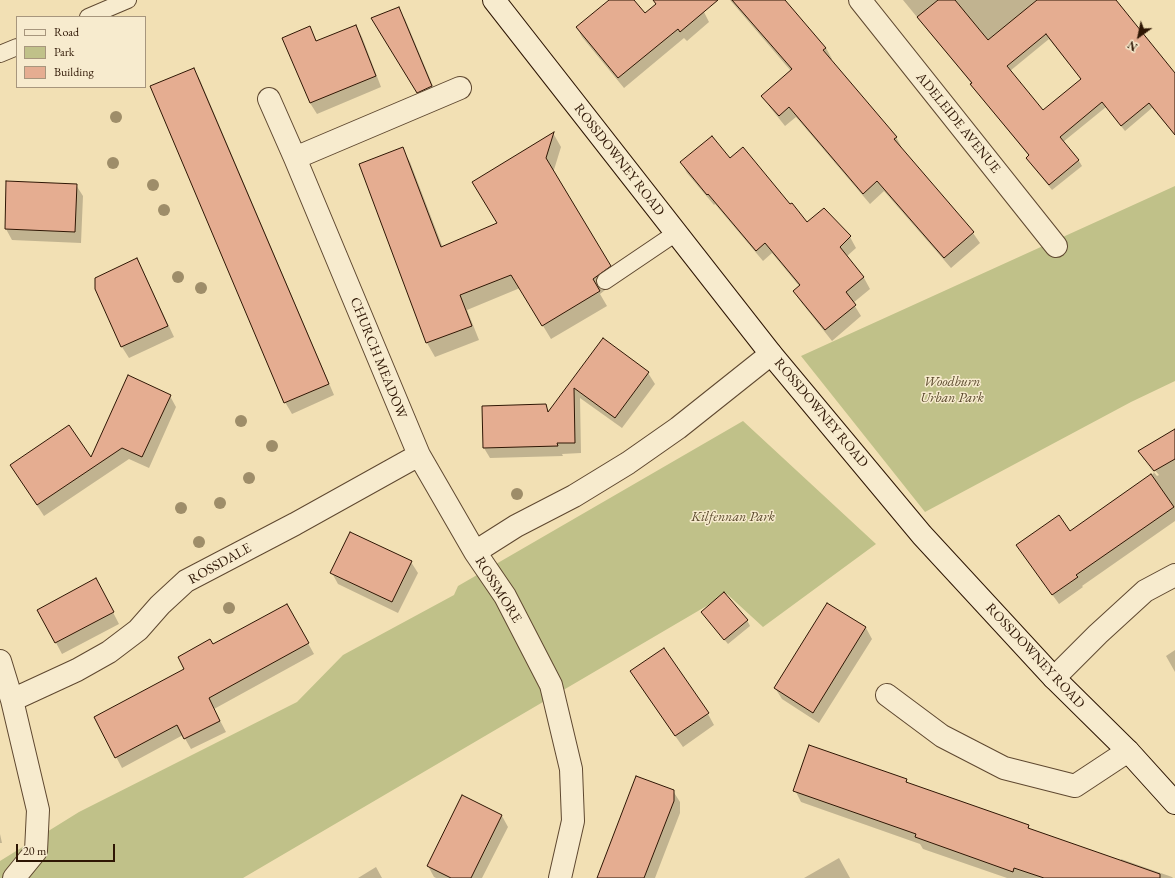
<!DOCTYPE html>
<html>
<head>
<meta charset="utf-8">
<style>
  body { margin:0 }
  #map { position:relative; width:1175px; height:878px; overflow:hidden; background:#f2e0b4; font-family:"EB Garamond",serif }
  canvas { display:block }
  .legend { position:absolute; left:16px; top:16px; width:130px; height:72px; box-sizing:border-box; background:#f7ebce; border:1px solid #a7967d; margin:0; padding:5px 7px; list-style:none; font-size:12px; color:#2e1604 }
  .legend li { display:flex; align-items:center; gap:8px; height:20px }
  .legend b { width:20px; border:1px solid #a7967d }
  .north { position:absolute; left:1119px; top:16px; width:40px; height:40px; -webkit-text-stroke:3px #f7ebce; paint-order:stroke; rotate:213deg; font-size:11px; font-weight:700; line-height:16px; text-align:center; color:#2e1604 }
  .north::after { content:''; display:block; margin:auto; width:14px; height:18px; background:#2e1604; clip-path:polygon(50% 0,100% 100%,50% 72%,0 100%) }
  .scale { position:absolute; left:16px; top:844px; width:99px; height:18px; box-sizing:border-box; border:2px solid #2e1604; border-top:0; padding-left:5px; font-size:12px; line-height:14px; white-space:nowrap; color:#2e1604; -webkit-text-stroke:3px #f7ebce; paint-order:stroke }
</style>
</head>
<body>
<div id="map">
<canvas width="1175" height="878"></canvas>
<ul class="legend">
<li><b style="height:5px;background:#f7ebce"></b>Road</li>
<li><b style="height:11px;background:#c0c189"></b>Park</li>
<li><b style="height:11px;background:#e5ad91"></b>Building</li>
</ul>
<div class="north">N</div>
<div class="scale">20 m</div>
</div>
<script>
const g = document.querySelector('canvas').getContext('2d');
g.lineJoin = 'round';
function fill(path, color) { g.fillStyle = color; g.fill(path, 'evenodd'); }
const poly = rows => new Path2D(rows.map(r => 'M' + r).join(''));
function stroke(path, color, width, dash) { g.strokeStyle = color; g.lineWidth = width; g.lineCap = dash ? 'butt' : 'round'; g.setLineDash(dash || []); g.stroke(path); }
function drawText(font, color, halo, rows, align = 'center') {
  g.font = font + ' "EB Garamond",serif'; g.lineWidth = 3; g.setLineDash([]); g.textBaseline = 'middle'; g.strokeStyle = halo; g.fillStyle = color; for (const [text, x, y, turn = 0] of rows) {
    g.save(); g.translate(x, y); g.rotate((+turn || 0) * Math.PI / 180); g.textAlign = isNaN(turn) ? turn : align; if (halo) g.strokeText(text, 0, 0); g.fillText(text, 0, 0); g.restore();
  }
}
const green = poly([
  [1175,186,1175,381,1131,402,925,512,801,356],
  [743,421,876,544,763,627,727,594,243,878,0,878,0,861,79,812,297,702,343,655,454,595,458,586]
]);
const shadow = poly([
  [610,0,632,0,644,15,662,0,694,0,704,12,709,22,687,41,684,38,624,88,582,37,577,28],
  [730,0,784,0,826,48,832,59,830,60,896,137,902,148,901,149,973,233,980,243,951,268,884,191,870,204,796,117,785,126,769,106,762,96,791,71],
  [903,0,1115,0,1175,75,1175,135,1152,108,1125,131,1106,107,1063,142,1079,161,1082,166,1052,190,1030,163,1027,158,1029,156,975,90,972,84],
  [1049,39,1081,79,1043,111,1010,71],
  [398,8,405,19,438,98,424,103,379,30],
  [356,26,362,37,381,87,317,114,310,103,283,38,309,28,317,42],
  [194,69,200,80,334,395,292,414,285,402],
  [553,133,561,147,553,173,618,280,600,294,607,306,551,339,520,288,467,310,479,340,435,357,427,343,402,149,410,162,443,248,498,224],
  [730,159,790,206,807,223,824,209,850,237,856,248,846,257,864,278,870,289,853,303,861,316,832,341,801,302,794,291,800,287,772,253,763,261,715,204,714,205,687,173,681,162],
  [76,185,83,196,81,243,12,240,6,229],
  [137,259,143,271,174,337,129,358,122,347,96,288],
  [603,339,648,373,655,384,622,428,580,398,581,453,562,454,563,456,490,458,484,448,545,405,549,412],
  [170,396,176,407,149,468,129,459,44,516,11,466,91,459],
  [1175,433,1175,521,1082,586,1083,587,1059,604,1024,555,1070,532,1154,473,1144,460,1157,476,1159,475,1146,460,1144,460,1139,451],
  [411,562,418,573,398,613,338,584,332,573],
  [102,591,119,624,62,654,39,611],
  [702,612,747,620,750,626,728,644,705,617],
  [293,616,314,654,214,709,226,732,191,749,183,735,122,768,95,717,186,669,212,646],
  [866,628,872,639,819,723,782,699,775,688],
  [1175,650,1175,672,1166,656],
  [632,672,708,714,714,725,683,747,638,683],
  [906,780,909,784,1028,826,1031,830,1121,861,1121,859,1172,877,1173,878,1007,878,923,849,920,844,801,802,795,790],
  [673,791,680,802,680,813,655,878,598,878],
  [502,816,508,827,482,878,436,878,434,877,428,866],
  [0,834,2,843,0,843],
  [839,858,850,878,804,878],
  [376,867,382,878,358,878]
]);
const building = poly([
  [609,0,634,0,645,13,656,4,653,0,718,0,680,32,678,29,618,78,576,27,609,0],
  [732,0,785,0,826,48,823,50,897,137,894,139,974,232,944,258,877,181,863,194,789,107,779,116,761,96,792,69,732,0],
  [938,0,955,0,988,40,1037,0,1116,0,1175,73,1175,135,1149,103,1121,126,1102,102,1060,137,1079,160,1049,185,1026,158,1029,155,970,84,972,83,917,17,938,0],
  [1046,34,1081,79,1043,110,1007,66,1046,34],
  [399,7,432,86,417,93,371,18,399,7],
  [356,25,376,76,310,103,282,38,310,26,316,41,356,25],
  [194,68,329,384,284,403,150,86,194,68],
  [554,132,546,158,611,266,593,279,600,291,542,326,511,275,460,295,472,326,426,343,359,164,403,147,441,247,497,223,472,182,554,132],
  [712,136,730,158,743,147,790,204,792,203,807,222,824,208,851,236,840,247,864,277,846,292,856,305,825,330,793,291,800,285,765,243,756,251,708,194,707,195,680,162,712,136],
  [6,181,77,184,75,232,5,229,6,181],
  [137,258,168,326,121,347,95,289,95,278,137,258],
  [603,338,649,372,615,418,574,388,575,443,557,443,558,446,483,448,482,406,546,404,548,412,603,338],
  [128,375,171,395,142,457,122,448,37,505,10,465,69,425,91,457,128,375],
  [1175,429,1175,459,1154,471,1138,451,1175,429],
  [1151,474,1174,507,1076,575,1078,577,1052,595,1016,545,1059,515,1070,531,1151,474],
  [350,532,412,561,392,602,330,573,350,532],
  [96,578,114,612,55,643,37,610,96,578],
  [724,592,748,620,724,640,701,612,724,592],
  [827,603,866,627,813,713,774,688,827,603],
  [287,604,309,643,209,698,220,721,184,739,177,725,115,758,94,717,184,669,178,657,210,639,213,644,287,604],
  [664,648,709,713,675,736,630,671,664,648],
  [809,745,907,779,906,782,1029,825,1028,828,1160,874,1160,878,1044,878,1014,868,1013,872,915,837,916,834,793,791,809,745],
  [636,776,674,790,674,801,644,878,597,878,636,776],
  [462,795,502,815,471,878,451,878,427,866,462,795]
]);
const service = poly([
  [88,17,128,0],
  [0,54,17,47],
  [605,281,676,233]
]);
const minor = poly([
  [860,0,1056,246],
  [269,99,295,158,419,455,475,552],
  [295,158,460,88],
  [0,661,12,700,38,810,36,851,14,878],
  [1054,678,1098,634,1145,591,1175,575],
  [887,695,942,736,1004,768,1075,786,1128,751],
  [12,700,77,670,109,652,138,630,160,605,186,581,295,524,419,455],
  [560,878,573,821,571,769,551,685,505,596,475,552,516,526,574,496,628,463,678,428,771,354]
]);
const secondary = poly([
  [494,0,771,354,922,535,1054,678,1128,751,1175,803]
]);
const trees = [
  [116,117],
  [113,163],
  [153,185],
  [164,210],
  [178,277],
  [201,288],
  [241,421],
  [272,446],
  [249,478],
  [517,494],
  [220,503],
  [181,508],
  [199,542],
  [229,608]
];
const streetNames = [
  ["ADELEIDE AVENUE",958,123,51],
  ["ROSSDOWNEY ROAD",619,160,52],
  ["CHURCH MEADOW",378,358,68],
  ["ROSSDOWNEY ROAD",821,413,50],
  ["ROSSDALE",220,564,-29],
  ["ROSSMORE",498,590,58],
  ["ROSSDOWNEY ROAD",1035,656,47]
];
const parkNames = [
  ["Woodburn",952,382],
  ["Urban Park",952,398],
  ["Kilfennan Park",733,517]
];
fill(green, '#c0c189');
fill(shadow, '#0003');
fill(building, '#e5ad91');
stroke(building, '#2e1604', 1);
stroke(service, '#5f4830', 18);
stroke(minor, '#5f4830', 24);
stroke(secondary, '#2e1604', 24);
stroke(service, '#f7ebce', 16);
stroke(minor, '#f7ebce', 22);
stroke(secondary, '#f7ebce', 22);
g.fillStyle = '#9e8d69';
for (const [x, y] of trees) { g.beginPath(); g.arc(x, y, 6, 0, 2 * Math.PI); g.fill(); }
drawText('14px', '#2e1604', '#f7ebce', streetNames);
drawText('italic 14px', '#5a492c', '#f7ebce', parkNames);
</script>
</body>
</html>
